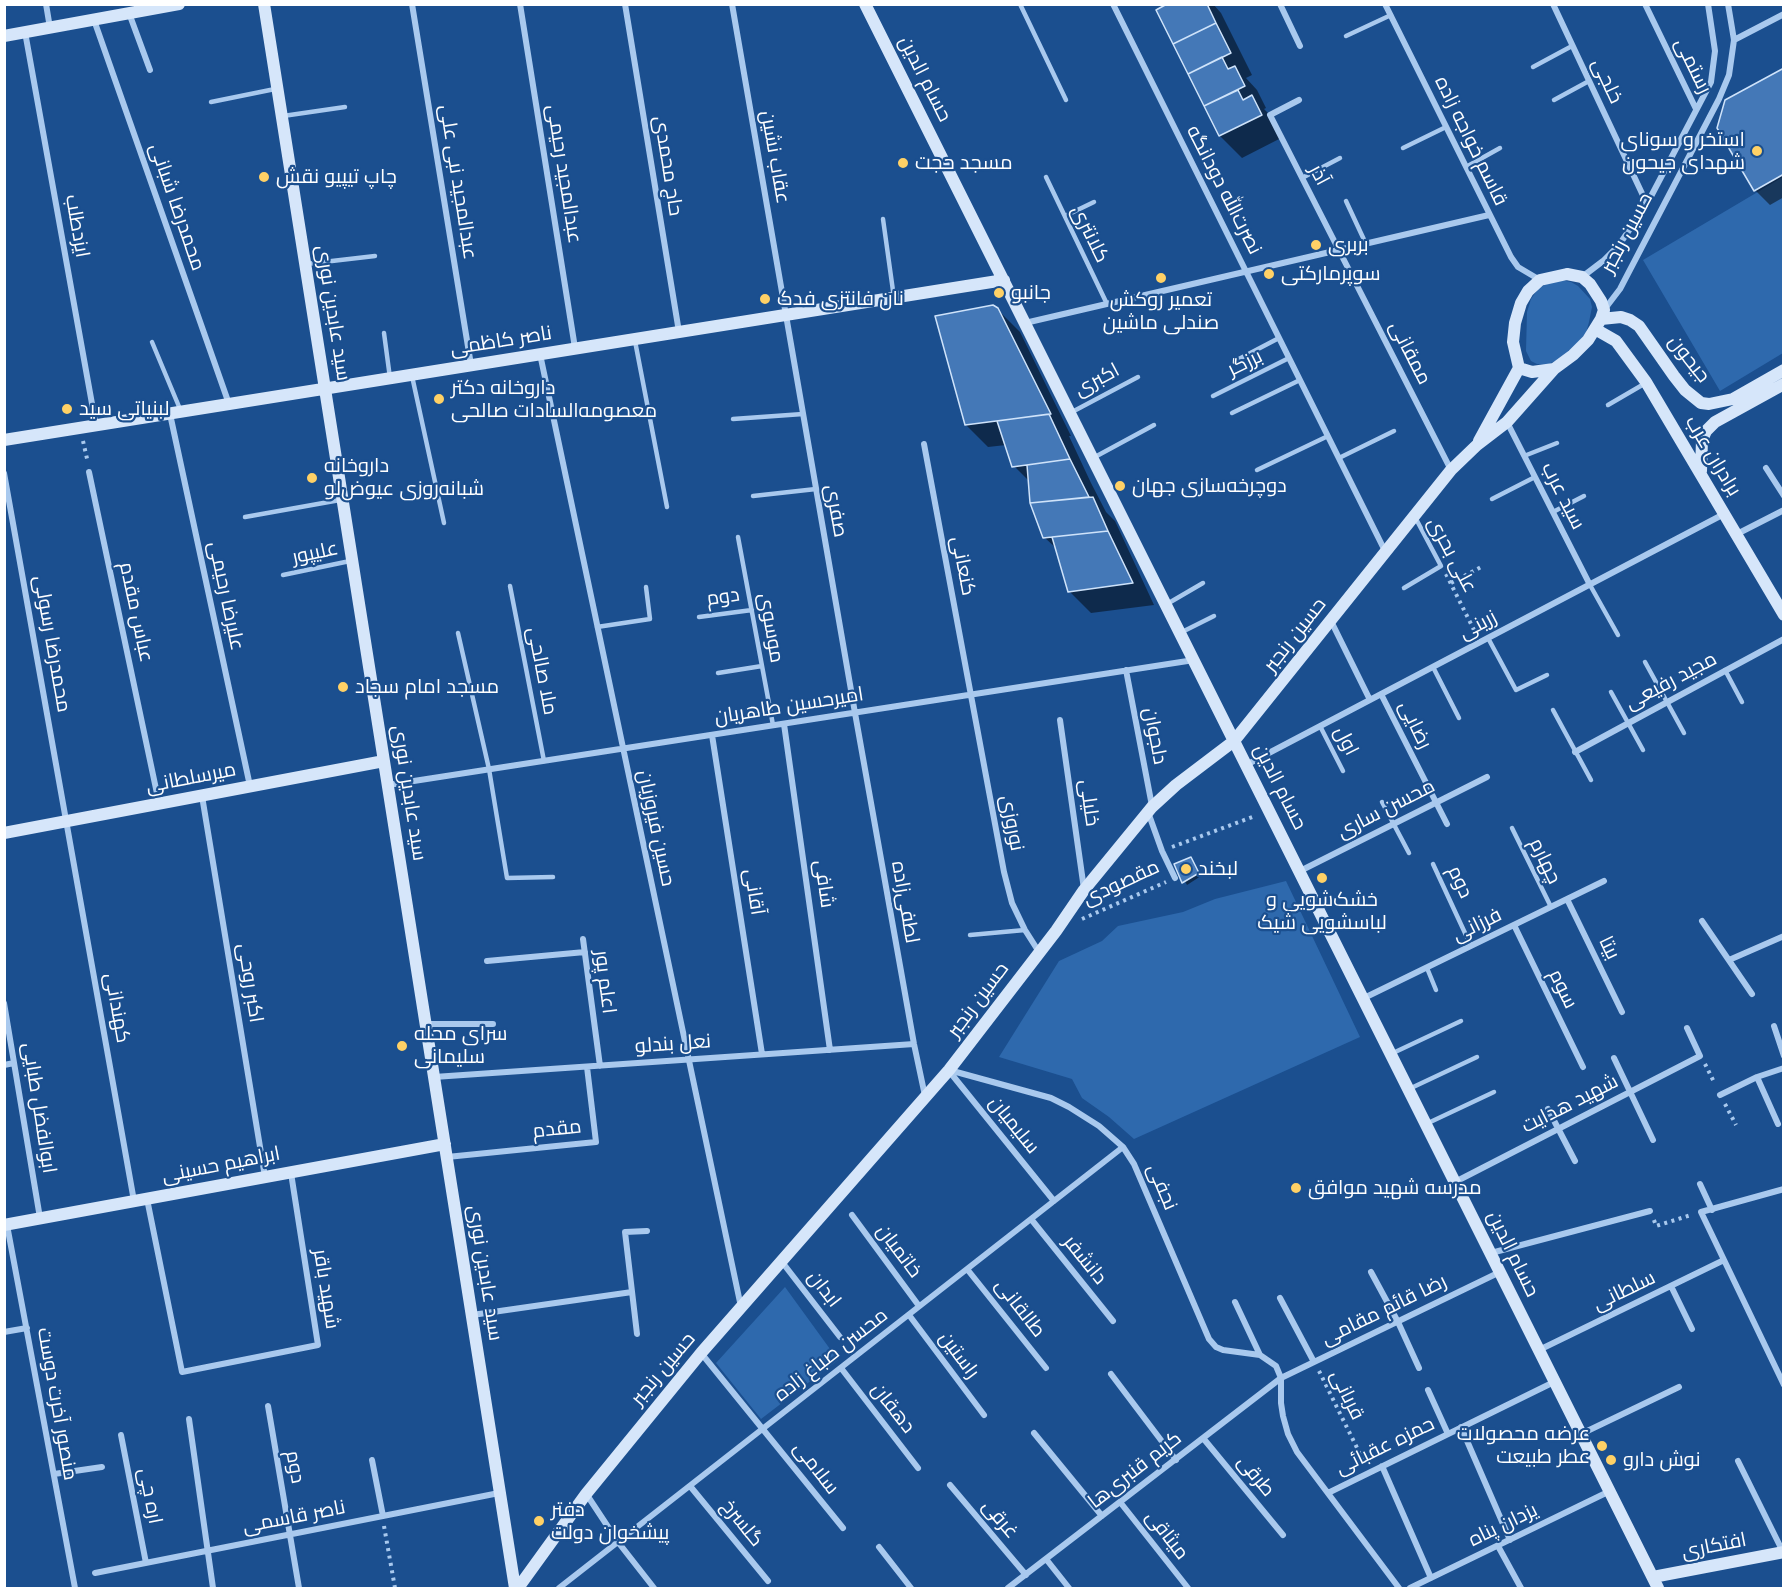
<!DOCTYPE html>
<html>
<head>
<meta charset="utf-8">
<style>
  body { margin:0 }
  #map { position:relative; width:1788px; height:1593px; overflow:hidden; background:#1b4f8f; font-family:Montserrat,sans-serif }
  canvas { display:block }
  .frame { position:absolute; inset:0; border:6px solid #fff; pointer-events:none }
</style>
</head>
<body>
<div id="map">
<canvas width="1788" height="1593"></canvas>
<div class="frame"></div>
</div>
<script>
const g = document.querySelector('canvas').getContext('2d');
g.lineJoin = 'round';
function fill(path, color) { g.fillStyle = color; g.fill(path, 'evenodd'); }
const poly = rows => new Path2D(rows.map(r => 'M' + r).join(''));
function stroke(path, color, width, dash) { g.strokeStyle = color; g.lineWidth = width; g.lineCap = dash ? 'butt' : 'round'; g.setLineDash(dash || []); g.stroke(path); }
function drawText(font, color, halo, rows, align = 'center') {
  g.font = font + ' Montserrat,Cairo,sans-serif'; g.lineWidth = 4.5; g.setLineDash([]); g.textBaseline = 'middle'; g.strokeStyle = halo; g.fillStyle = color; for (const [text, x, y, turn = 0] of rows) {
    g.save(); g.translate(x, y); g.rotate((+turn || 0) * Math.PI / 180); g.textAlign = isNaN(turn) ? turn : align; if (halo) g.strokeText(text, 0, 0); g.fillText(text, 0, 0); g.restore();
  }
}
const green = poly([
  [1783,177,1783,353,1720,391,1643,260],
  [1561,280,1571,282,1578,286,1590,299,1592,307,1589,322,1586,333,1574,347,1557,360,1547,365,1537,364,1531,361,1526,351,1527,312,1531,299,1538,289,1548,283],
  [1286,881,1360,1037,1134,1139,1109,1117,1082,1098,1072,1079,999,1057,1059,961,1102,941,1118,926,1183,912,1215,899],
  [785,1287,838,1360,761,1419,716,1363]
]);
const shadow = poly([
  [1170,4,1213,4,1221,13,1252,75,1246,78,1257,90,1266,108,1264,109,1274,119,1283,137,1242,158,1220,136,1158,11],
  [1784,69,1784,197,1770,205,1755,190],
  [997,309,1020,332,1071,436,1069,436,1091,483,1106,512,1115,521,1154,605,1091,613,1069,591,1058,550,1044,537,1032,503,1030,482,1014,466,1006,445,988,447,966,425],
  [1191,859,1201,876,1187,885,1176,865]
]);
const building = poly([
  [1167,4,1207,4,1216,23,1173,44,1156,10,1167,4],
  [1216,23,1231,53,1188,74,1173,44,1216,23],
  [1222,57,1228,69,1235,66,1245,86,1204,106,1188,74,1222,57],
  [1784,68,1784,174,1754,191,1717,128,1725,100,1784,68],
  [1238,90,1243,100,1252,95,1262,115,1219,136,1204,106,1238,90],
  [993,305,998,308,1051,414,965,425,935,316,993,305],
  [1049,414,1070,459,1012,467,997,421,1049,414],
  [1070,459,1089,497,1030,503,1027,465,1070,459],
  [1093,497,1108,531,1043,538,1030,503,1093,497],
  [1108,531,1133,583,1068,592,1052,537,1108,531],
  [1191,857,1199,873,1182,883,1174,864,1191,857]
]);
const path = poly([
  [83,441,88,463],
  [1446,574,1475,632],
  [1451,583,1483,566],
  [1172,847,1255,816],
  [1082,919,1166,882],
  [1705,1064,1715,1084],
  [1725,1104,1736,1125],
  [1654,1220,1656,1226,1691,1215],
  [1319,1371,1365,1464],
  [384,1526,395,1588]
]);
const lane = poly([
  [1020,4,1066,100],
  [1346,36,1391,15],
  [1533,67,1572,46],
  [1554,100,1589,81],
  [211,102,275,89],
  [283,116,345,107],
  [1403,148,1446,127],
  [1466,167,1500,148],
  [1046,177,1107,304],
  [1302,178,1340,158],
  [1346,201,1366,244],
  [1065,216,1094,202],
  [883,219,894,298],
  [306,264,375,256],
  [384,333,390,378],
  [635,341,667,507],
  [152,342,180,409],
  [1237,360,1279,338],
  [412,376,444,523],
  [1213,396,1289,358],
  [1608,405,1644,384],
  [1072,412,1138,377],
  [1232,413,1300,380],
  [733,419,803,414],
  [1524,456,1557,443],
  [1093,458,1154,425],
  [1339,458,1394,431],
  [1257,470,1328,436],
  [753,496,816,489],
  [1492,499,1535,477],
  [1553,512,1584,496],
  [245,517,340,500],
  [738,537,773,725],
  [283,575,350,561],
  [1590,585,1618,635],
  [510,586,544,761],
  [1404,588,1441,566,1415,517],
  [1167,604,1203,583],
  [699,617,752,610],
  [597,627,650,619,646,587],
  [1182,632,1214,616],
  [458,633,489,769,507,878,553,877],
  [1488,638,1516,690,1547,675],
  [1645,662,1684,733],
  [1433,667,1459,718],
  [1725,670,1742,702],
  [718,673,762,666],
  [1611,692,1643,750],
  [1553,710,1591,780],
  [1320,726,1343,771],
  [1382,802,1409,853],
  [1512,828,1551,907],
  [1433,864,1471,946],
  [970,935,1025,930],
  [1427,968,1436,990],
  [1393,1053,1461,1021],
  [1409,1089,1477,1057],
  [1426,1124,1494,1092]
]);
const street = poly([
  [46,4,50,28],
  [412,4,471,365],
  [520,4,575,348],
  [625,4,679,332],
  [732,4,855,713,914,1044,925,1096],
  [1113,4,1385,551],
  [1280,4,1300,46],
  [1385,4,1511,257,1518,267,1540,280],
  [1553,4,1647,204],
  [1645,4,1696,109],
  [129,13,150,70],
  [94,20,229,404],
  [25,32,96,426],
  [1734,40,1784,14],
  [1299,100,1270,115,1451,470],
  [1582,277,1603,261,1619,245,1647,204,1711,82,1715,51,1708,4],
  [1604,310,1620,289,1719,99,1729,75,1734,40,1728,4],
  [1025,323,1489,215],
  [540,354,741,1307],
  [170,414,250,786],
  [1507,422,1590,585],
  [924,444,1004,872,1012,903,1025,930,1039,952],
  [1766,468,1784,496],
  [89,472,159,803],
  [4,473,134,1201],
  [1737,534,1784,510],
  [1331,621,1370,700],
  [1126,670,1152,806],
  [1381,694,1447,824],
  [1060,720,1084,889],
  [784,724,830,1050],
  [712,735,762,1054],
  [1575,752,1784,639],
  [1246,765,1724,514],
  [388,785,1194,660],
  [202,796,265,1177],
  [1148,812,1162,851,1175,878],
  [1300,871,1487,777],
  [1567,899,1622,1012],
  [1702,921,1752,994],
  [1514,925,1583,1067],
  [583,939,600,1066],
  [1729,960,1784,936],
  [487,961,585,952],
  [1364,998,1604,881],
  [4,1003,40,1218],
  [426,1024,493,1024],
  [1774,1026,1784,1056],
  [1614,1058,1653,1140],
  [4,1065,14,1063],
  [949,1070,1051,1098,1069,1107,1099,1126,1123,1147,1134,1164,1209,1339,1216,1347,1223,1350,1260,1355,1276,1366,1281,1378,1281,1403,1283,1416,1288,1434,1297,1452,1399,1588],
  [949,1071,1054,1201],
  [434,1077,914,1044],
  [1757,1077,1778,1124],
  [1720,1095,1757,1077,1784,1068],
  [1548,1109,1575,1161],
  [447,1157,596,1142,587,1067],
  [1455,1182,1700,1056,1687,1028],
  [1700,1184,1712,1210],
  [1784,1189,1701,1212,1784,1385],
  [147,1199,182,1372,318,1345,291,1173],
  [852,1215,919,1306],
  [1031,1219,1113,1321],
  [7,1225,75,1588],
  [1491,1253,1650,1211],
  [782,1262,840,1337],
  [967,1269,1046,1368],
  [1371,1272,1398,1322,1419,1368],
  [1671,1286,1692,1329],
  [1280,1298,1314,1362],
  [1235,1302,1260,1355],
  [472,1315,632,1292],
  [909,1315,984,1415],
  [4,1332,27,1328],
  [637,1334,625,1232,647,1231],
  [1539,1350,1724,1260],
  [701,1353,843,1528],
  [841,1368,918,1468],
  [1111,1374,1176,1460],
  [1428,1390,1448,1434],
  [268,1406,299,1588],
  [189,1419,213,1588],
  [1461,1427,1510,1540],
  [1034,1433,1102,1516],
  [1581,1434,1679,1387],
  [121,1435,146,1563],
  [1203,1438,1283,1535],
  [372,1460,383,1516],
  [1738,1461,1783,1552],
  [1382,1466,1431,1578],
  [54,1474,102,1467],
  [950,1485,1026,1575],
  [690,1486,768,1581],
  [1328,1493,1554,1382],
  [587,1495,618,1542,654,1588],
  [1120,1502,1188,1588],
  [1498,1546,1521,1588],
  [879,1547,911,1588],
  [1046,1559,1069,1588],
  [95,1573,499,1493],
  [559,1588,1123,1147],
  [1008,1588,1281,1378,1500,1272],
  [1410,1588,1610,1491]
]);
const secondary = poly([
  [264,4,515,1588],
  [865,4,1658,1588],
  [4,36,179,4],
  [1567,274,1582,277,1590,284,1601,301,1604,310,1601,319,1588,340,1573,355,1554,369,1532,372,1519,368,1513,342,1515,323,1521,303,1528,291,1540,280,1567,274],
  [1601,319,1621,317,1630,320,1639,326,1674,376,1685,390,1701,403,1709,404,1733,399,1784,370],
  [1595,329,1616,341,1646,382,1784,615],
  [4,440,1004,280],
  [1479,441,1519,368],
  [1701,471,1702,440,1706,431,1715,422,1784,384],
  [4,833,384,761],
  [4,1225,445,1144],
  [1653,1577,1784,1552],
  [518,1588,586,1494,701,1353,949,1070,1056,931,1084,890,1152,807,1176,785,1234,741,1451,470,1477,445,1507,422,1554,369]
]);
const markers = [
  [1757,151,6,"#ffd166"],
  [903,163,6,"#ffd166"],
  [264,177,6,"#ffd166"],
  [1316,245,6,"#ffd166"],
  [1269,274,6,"#ffd166"],
  [1161,278,6,"#ffd166"],
  [999,293,6,"#ffd166"],
  [765,299,6,"#ffd166"],
  [439,399,6,"#ffd166"],
  [67,409,6,"#ffd166"],
  [312,478,6,"#ffd166"],
  [1120,486,6,"#ffd166"],
  [343,687,6,"#ffd166"],
  [1186,869,6,"#ffd166"],
  [1322,878,6,"#ffd166"],
  [402,1046,6,"#ffd166"],
  [1296,1188,6,"#ffd166"],
  [1602,1446,6,"#ffd166"],
  [1611,1460,6,"#ffd166"],
  [539,1521,6,"#ffd166"]
];
const streetNames = [
  ["رستمی",1693,66,64],
  ["حسام الدین",925,79,63],
  ["خلجی",1607,81,65],
  ["قاسم خواجه زاده",1471,141,64],
  ["عقاب نشین",775,157,80],
  ["حاج محمدی",668,166,81],
  ["عبدالمجید رحیمی",564,174,81],
  ["آذر",1319,175,62],
  ["عبدالمجید نبی علی",458,182,81],
  ["نصرت‌الله دودانگه",1224,190,63],
  ["محمدرضا شبانی",177,207,71],
  ["ایزدطلب",77,226,80],
  ["حسین رنجبر",1627,233,-62],
  ["کلانتری",1090,234,64],
  ["سید عابدین نوری",333,313,81],
  ["ناصر کاظمی",501,341,-9],
  ["ممقانی",1410,353,63],
  ["جیحون",1689,359,52],
  ["برزگر",1245,363,-26],
  ["اکبری",1097,380,-28],
  ["برادران عرب",1713,456,59],
  ["سید عرب",1563,496,63],
  ["صفری",836,511,80],
  ["علیپور",315,553,-12],
  ["علی بحری",1452,555,62],
  ["کنعانی",963,566,79],
  ["علیرضا رحیمی",226,596,78],
  ["دوم",723,597,-8],
  ["عباس مقدم",136,612,78],
  ["زرینی",1478,625,-28],
  ["موسوی",771,628,80],
  ["حسین رنجبر",1295,635,-52],
  ["محمدرضا رسولی",52,644,80],
  ["ملا صالحی",542,671,79],
  ["مجید رفیعی",1671,681,-28],
  ["امیرحسین طاهریان",789,706,-9],
  ["رضایی",1415,725,64],
  ["دلجوان",1155,736,79],
  ["اول",1346,741,63],
  ["میرسلطانی",191,778,-11],
  ["حسام الدین",1280,787,63],
  ["سید عابدین نوری",409,793,81],
  ["خلیلی",1089,803,82],
  ["محسن ساری",1386,809,-27],
  ["نوروزی",1012,823,79],
  ["حسین فیروزیان",656,828,78],
  ["چهارم",1545,861,64],
  ["دوم",1460,882,65],
  ["مقصودی",1121,883,-25],
  ["شافی",824,884,82],
  ["آقانی",754,892,81],
  ["لطفی‌زاده",905,902,80],
  ["فرزانی",1477,925,-26],
  ["بیتا",1609,948,64],
  ["اعلم پور",605,982,83],
  ["اکبر روحی",250,983,81],
  ["سوم",1563,989,64],
  ["حسین رنجبر",978,1000,-53],
  ["کهندانی",117,1008,80],
  ["نعل بندلو",673,1044,-4],
  ["شهید هدایت",1570,1104,-27],
  ["ابوالفضل طبایی",39,1108,81],
  ["سلیمیان",1014,1125,51],
  ["مقدم",557,1129,-6],
  ["ابراهیم حسینی",221,1165,-11],
  ["نجفی",1162,1187,67],
  ["خاتمیان",899,1251,53],
  ["حسام الدین",1513,1254,64],
  ["دانشفر",1085,1260,51],
  ["سید عابدین نوری",485,1273,81],
  ["شهید باقر",326,1289,81],
  ["ابدان",824,1289,52],
  ["سلطانی",1624,1291,-26],
  ["طالقانی",1020,1308,52],
  ["رضا قائم مقامی",1384,1310,-26],
  ["محسن صباغ زاده",831,1355,-38],
  ["راستین",959,1355,53],
  ["حسین رنجبر",663,1369,-50],
  ["قربانی",1347,1395,64],
  ["منصور آخرت دوست",57,1404,80],
  ["دهقان",893,1408,52],
  ["حمزه عقبائی",1385,1446,-26],
  ["دوم",295,1467,80],
  ["سلامی",816,1468,52],
  ["کریم قنبری‌ها",1135,1470,-38],
  ["طرقی",1256,1476,51],
  ["اره چی",150,1496,79],
  ["ناصر قاسمی",294,1517,-11],
  ["غرقی",1000,1519,50],
  ["گلسرخ",742,1523,51],
  ["یزدان پناه",1503,1525,-26],
  ["میثاقی",1167,1535,52],
  ["افتکاری",1714,1546,-11]
];
const poiNames = [
  ["استخر و سونای",1745,140,"right"],
  ["شهدای جیحون",1745,163,"right"],
  ["مسجد حجت",915,163],
  ["چاپ تیپیو نقش",276,177],
  ["بربری",1328,245],
  ["سوپرمارکتی",1281,274],
  ["جانبو",1011,293],
  ["نان فانتزی فدک",777,299],
  ["تعمیر روکش",1161,300,"center"],
  ["صندلی ماشین",1161,323,"center"],
  ["داروخانه دکتر",451,388],
  ["معصومه‌السادات صالحی",451,411],
  ["لبنیاتی سید",79,409],
  ["داروخانه",324,466],
  ["شبانه‌روزی عیوض‌لو",324,489],
  ["دوچرخه‌سازی جهان",1132,486],
  ["مسجد امام سجاد",355,687],
  ["لبخند",1198,869],
  ["خشک‌شویی و",1322,900,"center"],
  ["لباسشویی شیک",1322,923,"center"],
  ["سرای محله",414,1034],
  ["سلیمانی",414,1057],
  ["مدرسه شهید موافق",1308,1188],
  ["عرضه محصولات",1590,1434,"right"],
  ["عطر طبیعت",1590,1457,"right"],
  ["نوش دارو",1623,1460],
  ["دفتر",551,1510],
  ["پیشخوان دولت",551,1533]
];
fill(green, '#2e69ad');
fill(shadow, '#0007');
fill(building, '#4478b7');
stroke(building, '#cfe3fa', 1.5);
stroke(path, '#a9c9ee', 4, [3, 4.5]);
stroke(lane, '#a9c9ee', 4.5);
stroke(street, '#a9c9ee', 6);
stroke(secondary, '#d6e6fa', 12);
for (const [x, y, r, color] of markers) { const dot = new Path2D(); dot.arc(x, y, r, 0, 2 * Math.PI); g.fillStyle = color; g.fill(dot); stroke(dot, '#1b4f8f', 2); }
drawText('20px', '#fff', '#1b4f8f', streetNames);
drawText('20px', '#fff', '#1b4f8f', poiNames, 'left');
</script>
</body>
</html>
